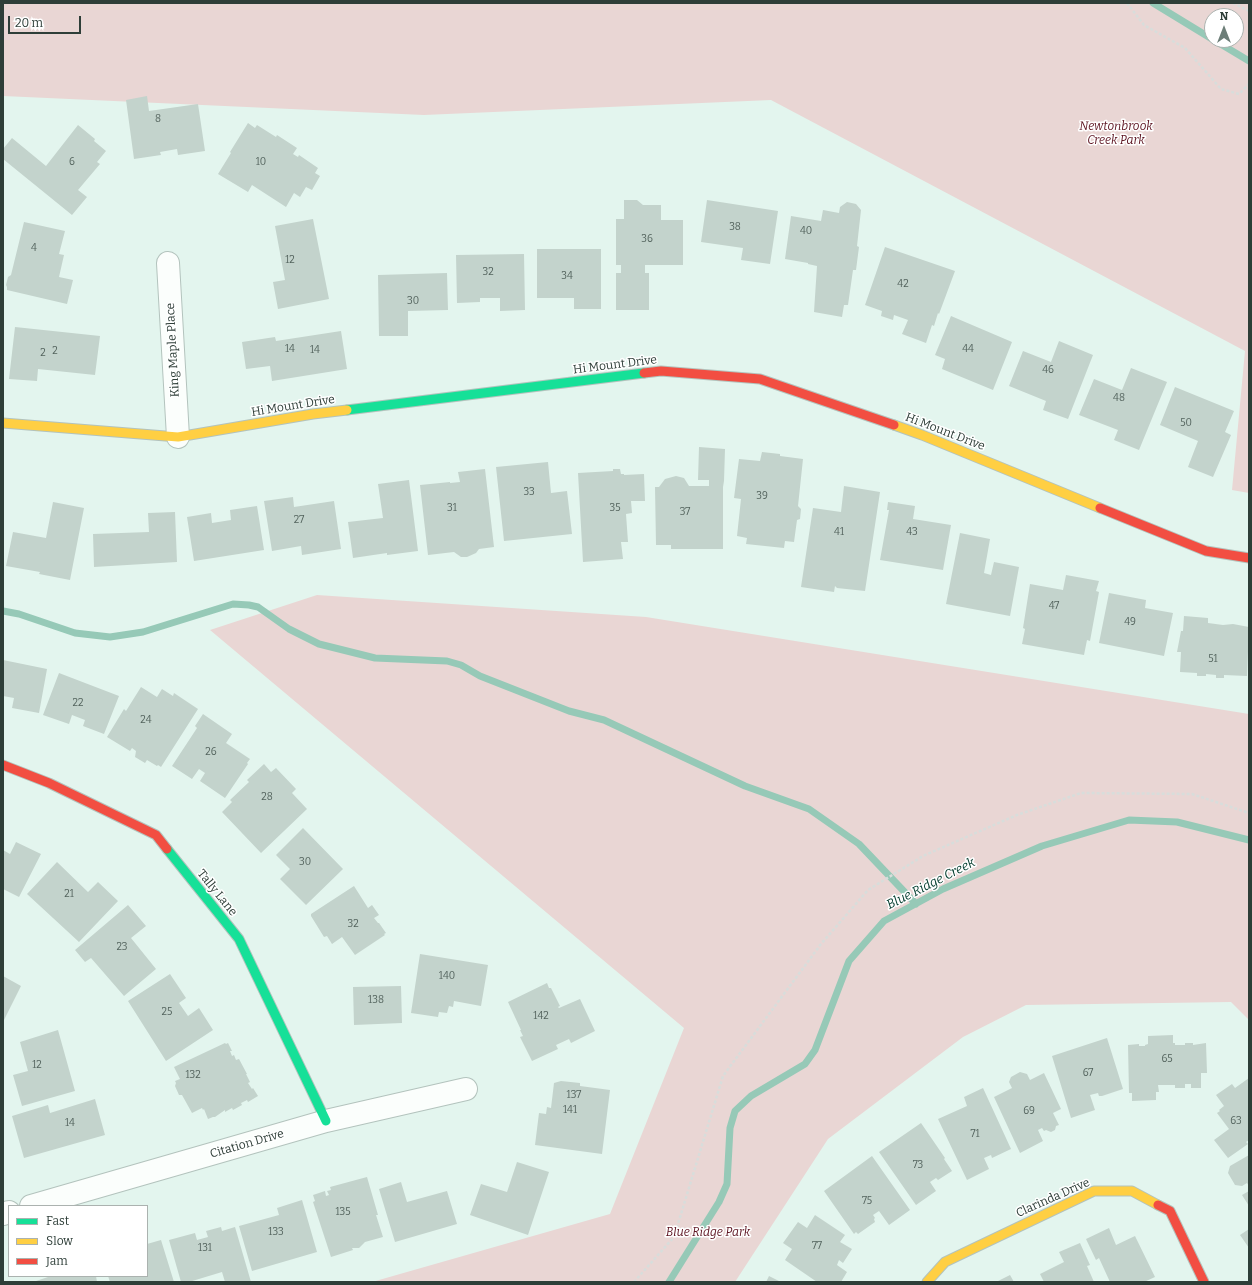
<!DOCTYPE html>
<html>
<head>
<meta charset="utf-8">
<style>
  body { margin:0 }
  #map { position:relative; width:1252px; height:1285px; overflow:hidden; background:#e3f5ee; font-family:Bitter,serif }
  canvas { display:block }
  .frame { position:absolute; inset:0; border:4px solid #2e3e38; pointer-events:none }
  .legend { position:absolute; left:8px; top:1205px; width:140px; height:72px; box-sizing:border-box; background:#fff; border:1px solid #abb2af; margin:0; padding:5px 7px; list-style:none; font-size:12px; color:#2e3e38 }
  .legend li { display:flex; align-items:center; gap:8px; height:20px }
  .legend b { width:20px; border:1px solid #abb2af }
  .north { position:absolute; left:1204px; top:8px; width:40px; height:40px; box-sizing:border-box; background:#fff; border:1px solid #abb2af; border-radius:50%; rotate:0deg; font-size:11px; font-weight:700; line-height:16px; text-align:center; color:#2e3e38 }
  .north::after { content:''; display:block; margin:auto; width:14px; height:18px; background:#6d7e78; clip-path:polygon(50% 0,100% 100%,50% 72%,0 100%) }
  .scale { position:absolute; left:8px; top:16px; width:73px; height:18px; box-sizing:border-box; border:2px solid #2e3e38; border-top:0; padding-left:5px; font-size:12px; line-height:14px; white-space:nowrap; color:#2e3e38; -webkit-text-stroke:3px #fff; paint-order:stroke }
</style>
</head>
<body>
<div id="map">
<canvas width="1252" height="1285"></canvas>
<div class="frame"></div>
<ul class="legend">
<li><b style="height:5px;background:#16e098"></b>Fast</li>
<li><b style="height:5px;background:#ffcf43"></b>Slow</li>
<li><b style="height:5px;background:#f24e42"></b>Jam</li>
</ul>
<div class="north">N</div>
<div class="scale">20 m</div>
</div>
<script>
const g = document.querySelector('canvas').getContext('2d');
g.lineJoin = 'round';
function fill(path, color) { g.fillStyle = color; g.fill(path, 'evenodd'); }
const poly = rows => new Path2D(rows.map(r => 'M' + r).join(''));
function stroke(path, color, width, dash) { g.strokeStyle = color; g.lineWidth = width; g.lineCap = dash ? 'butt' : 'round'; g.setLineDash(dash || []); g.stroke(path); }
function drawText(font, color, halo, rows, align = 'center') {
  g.font = font + ' Bitter,serif'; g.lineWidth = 3; g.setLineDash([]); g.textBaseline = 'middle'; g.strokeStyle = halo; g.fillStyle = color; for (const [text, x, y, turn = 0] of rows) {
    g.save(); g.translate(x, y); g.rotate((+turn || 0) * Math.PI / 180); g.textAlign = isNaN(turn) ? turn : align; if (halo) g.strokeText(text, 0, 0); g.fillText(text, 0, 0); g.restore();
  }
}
const green = poly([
  [3,3,1249,3,1249,493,1232,490,1245,351,771,100,424,115,3,96],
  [1212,16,1236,16,1236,40,1212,40],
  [317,595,646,617,1249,714,1249,1020,1231,1002,1026,1005,963,1037,828,1139,735,1282,372,1282,610,1214,684,1028,210,630]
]);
const stream = poly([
  [1153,3,1212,39],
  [1214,40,1249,61],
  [3,611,19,614,75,633,110,637,143,632,233,604,249,605,258,607,289,629,319,644,375,658,447,661,461,665,480,676,569,711,604,720,745,786,809,809,859,844,916,904],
  [669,1282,719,1202,727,1184,730,1128,735,1111,751,1096,805,1064,815,1050,849,961,884,921,943,889,1042,846,1129,820,1177,822,1249,840]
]);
const building = poly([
  [147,96,149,111,198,104,205,151,178,155,177,149,160,152,161,155,134,159,126,100],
  [248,123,255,128,257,125,276,137,277,135,297,148,293,154,298,157,299,155,318,168,315,173,320,176,312,190,306,187,300,197,294,193,286,207,252,185,248,192,218,174,231,153,230,152],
  [78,125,95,139,94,141,106,151,97,162,100,164,78,190,87,197,72,215,3,159,3,149,12,138,46,166],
  [624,200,637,200,643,205,661,205,661,220,683,220,683,265,645,265,645,273,649,273,649,310,616,310,616,273,621,273,621,265,616,265,616,219,624,219],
  [707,200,778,211,770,264,741,260,743,248,701,242],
  [847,202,856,204,861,210,857,246,859,247,856,270,853,270,848,305,844,305,842,317,814,312,817,266,808,264,808,263,785,259,791,216,821,221,823,210,839,213,840,207],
  [313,219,329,299,278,309,273,282,285,280,275,226],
  [24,222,65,231,59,254,64,255,59,277,73,280,67,304,7,290,7,287,6,285,8,277,11,275],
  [885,247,955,271,939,314,938,313,934,326,932,325,926,343,902,334,908,320,894,315,893,320,881,316,882,311,865,305],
  [537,249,601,249,601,309,574,309,574,298,537,298],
  [524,254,525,310,500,311,500,298,480,298,480,302,457,303,456,255],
  [447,273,448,310,408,311,408,336,379,336,378,275],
  [951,316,1012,342,993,390,942,369,945,359,935,355],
  [15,327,100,336,95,375,38,369,37,381,9,379],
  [341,331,347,369,272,381,270,366,246,369,242,342,275,337,276,341],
  [1059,341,1093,355,1068,419,1043,410,1046,401,1009,386,1023,351,1051,362],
  [1131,368,1167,382,1139,450,1114,440,1118,430,1079,415,1094,379,1122,390],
  [1175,387,1234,411,1225,432,1231,435,1213,477,1188,467,1198,441,1160,425],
  [699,447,725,449,724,481,723,487,723,549,671,549,671,545,656,545,655,487,659,487,665,479,676,476,684,478,689,486,709,486,709,480,698,480],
  [762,452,780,454,780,456,803,459,798,506,801,509,800,519,797,520,794,542,785,541,784,548,746,544,747,538,737,536,741,499,734,498,739,459,760,461],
  [548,462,551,493,567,491,572,534,504,541,496,467],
  [485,469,494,547,479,549,476,553,467,557,461,557,454,552,428,555,420,485,450,482,450,483,460,482,458,472],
  [613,469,620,469,621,474,624,474,624,475,644,474,645,501,631,501,632,513,626,514,628,542,621,542,623,559,583,562,578,473,613,471],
  [409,480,418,551,387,555,387,553,353,558,348,522,383,518,378,484],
  [844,486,880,492,865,591,837,588,835,586,834,592,801,587,813,508,841,512],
  [293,497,294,507,334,501,341,549,302,555,301,546,272,551,264,501],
  [53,502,84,508,70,580,39,574,40,572,6,566,13,532,46,538],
  [888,502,915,506,913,519,951,525,943,570,880,560,889,510,887,510],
  [257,506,264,550,194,561,187,517,211,513,212,523,231,520,230,510],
  [175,512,177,562,94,567,93,534,149,532,148,513],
  [960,533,990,539,984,573,991,575,994,562,1019,567,1010,616,946,604],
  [1066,575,1099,581,1096,591,1099,592,1090,641,1087,640,1084,655,1022,644,1025,629,1023,628,1030,584,1063,590],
  [1109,593,1146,600,1145,608,1173,613,1164,656,1099,643],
  [1184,616,1208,618,1208,626,1208,623,1223,625,1233,624,1249,627,1247,676,1224,675,1224,678,1216,678,1216,675,1206,674,1206,676,1197,676,1197,673,1180,672,1181,652,1177,652,1181,631,1183,631],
  [3,660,47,669,39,713,12,708,14,698,3,696],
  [59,673,119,696,104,734,83,726,85,720,72,715,69,724,43,715],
  [141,687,157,697,162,689,173,696,174,693,198,709,161,767,158,765,157,766,147,760,145,763,135,757,136,751,132,748,130,751,107,737,124,709,126,711],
  [203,714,232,734,226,743,250,759,247,763,248,764,225,798,200,781,205,773,199,769,192,779,172,766,197,728,195,726],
  [264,764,271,772,276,768,296,789,292,793,307,809,261,853,222,812,232,802,230,800,249,782,247,780],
  [303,828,343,869,306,905,280,879,290,869,276,855],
  [16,842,41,854,19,897,3,889,3,850,10,854],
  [57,862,88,892,98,882,118,901,79,942,27,894],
  [354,886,368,908,372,905,379,915,374,918,378,923,379,923,386,933,384,934,385,935,355,955,342,937,332,944,327,936,324,937,311,916,311,914],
  [128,905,146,926,131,938,156,969,124,996,91,958,85,962,75,950],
  [420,954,488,965,481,1006,454,1001,453,1007,449,1006,447,1013,439,1012,438,1017,411,1013],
  [170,974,186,998,179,1003,188,1016,199,1008,213,1030,166,1061,128,1001],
  [3,976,21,986,3,1022],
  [547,983,549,988,551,988,560,1006,558,1007,559,1008,580,999,595,1031,571,1043,569,1039,556,1045,558,1049,532,1061,520,1037,523,1036,520,1030,521,1030,508,1002],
  [401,986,402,1023,354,1025,353,987],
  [58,1030,75,1091,22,1106,13,1075,28,1071,20,1042],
  [1173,1035,1173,1043,1175,1043,1175,1045,1185,1045,1185,1043,1193,1043,1193,1045,1206,1043,1207,1073,1201,1073,1201,1088,1191,1088,1191,1084,1185,1084,1185,1088,1175,1088,1175,1085,1158,1085,1159,1092,1156,1092,1156,1100,1132,1101,1132,1093,1129,1093,1128,1045,1139,1044,1139,1046,1145,1046,1145,1045,1148,1044,1148,1036],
  [1107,1038,1123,1089,1102,1096,1099,1096,1098,1093,1090,1095,1095,1110,1071,1118,1052,1056],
  [225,1043,226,1044,228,1043,232,1051,230,1051,232,1056,234,1055,236,1060,239,1059,247,1074,246,1074,250,1082,248,1083,252,1089,253,1088,258,1096,248,1102,247,1100,241,1103,242,1105,233,1110,232,1108,225,1112,225,1110,215,1117,213,1117,208,1119,204,1109,203,1110,202,1108,192,1113,182,1095,179,1095,175,1086,176,1083,175,1081,180,1079,174,1067],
  [1020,1072,1027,1074,1030,1080,1044,1073,1061,1109,1053,1113,1059,1125,1056,1126,1055,1130,1051,1132,1046,1130,1044,1131,1042,1128,1038,1130,1043,1141,1020,1153,994,1097,1012,1088,1009,1082,1011,1077],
  [1249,1078,1249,1140,1246,1142,1248,1144,1228,1158,1214,1140,1229,1129,1217,1113,1220,1111,1219,1110,1224,1106,1216,1095,1232,1084,1235,1088],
  [561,1081,580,1083,580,1086,610,1090,602,1154,535,1145,539,1113,546,1114,547,1107,551,1108,554,1083],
  [983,1088,1011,1149,992,1158,991,1155,984,1158,989,1169,967,1180,938,1119,967,1106,964,1097],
  [95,1099,105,1135,24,1158,12,1116,48,1105,50,1113],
  [921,1123,945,1158,944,1159,952,1171,938,1180,936,1178,930,1182,936,1191,916,1205,879,1152],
  [1249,1155,1249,1186,1247,1183,1242,1186,1235,1185,1228,1173,1230,1166],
  [872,1156,910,1210,889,1225,879,1211,873,1215,875,1218,874,1219,875,1222,858,1234,856,1232,854,1234,824,1191],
  [517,1162,549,1172,528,1235,470,1215,481,1184,507,1192],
  [367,1177,378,1215,376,1215,383,1237,365,1242,359,1248,352,1248,353,1250,331,1257,313,1202,315,1201,313,1195,325,1191,326,1196,329,1195,327,1191,331,1190,330,1187],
  [401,1182,407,1202,447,1191,457,1224,395,1242,379,1189],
  [1249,1191,1249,1206,1242,1195],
  [302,1200,317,1252,252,1271,239,1226,279,1215,277,1208],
  [815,1215,845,1235,840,1242,852,1249,843,1263,839,1260,837,1265,847,1272,841,1282,817,1282,785,1260,792,1249,783,1243,798,1222,807,1228],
  [221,1227,222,1231,235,1227,251,1282,225,1282,222,1272,189,1282,181,1282,169,1240,195,1233,197,1240,208,1237,206,1231],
  [1109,1228,1116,1245,1135,1236,1155,1277,1144,1282,1110,1282,1099,1258,1096,1260,1086,1239],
  [1249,1229,1249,1248,1240,1235],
  [161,1240,174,1282,110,1282,108,1276,147,1276,147,1244],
  [1080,1243,1090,1265,1087,1266,1094,1282,1044,1282,1040,1274,1064,1262,1059,1252],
  [1010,1275,1014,1282,996,1282],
  [51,1276,96,1276,97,1282,37,1282,36,1281],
  [769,1276,781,1282,766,1282]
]);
const path = poly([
  [1127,3,1144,25,1185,48,1221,89,1239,94,1249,84],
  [1233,3,1249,11],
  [634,1282,674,1237,723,1076,821,944,868,890,923,856,1017,815,1081,793,1192,794,1249,813]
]);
const street = poly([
  [168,263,178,437],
  [31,1206,326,1121,466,1089],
  [3,1214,9,1212]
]);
const fast = poly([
  [347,410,644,373],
  [167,849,239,939,326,1121]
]);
const slow = poly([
  [3,423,178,437,313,414,347,410],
  [894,425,922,435,1100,508],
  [927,1282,945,1262,1094,1191,1132,1191,1158,1205]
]);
const jam = poly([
  [644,373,661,371,760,379,894,425],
  [1100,508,1206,551,1249,558],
  [3,765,49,783,156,835,167,849],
  [1158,1205,1170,1211,1204,1282]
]);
const numberNames = [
  ["8",158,119],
  ["6",72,162],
  ["10",261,162],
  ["38",735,227],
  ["40",806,231],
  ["36",647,239],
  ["4",34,248],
  ["12",290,260],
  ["32",488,272],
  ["34",567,276],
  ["42",903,284],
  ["30",413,301],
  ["14",290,349],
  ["44",968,349],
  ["14",315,350],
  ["2",55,351],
  ["2",43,353],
  ["46",1048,370],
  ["48",1119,398],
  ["50",1186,423],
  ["33",529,492],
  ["39",762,496],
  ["31",452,508],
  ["35",615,508],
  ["37",685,512],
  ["27",299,520],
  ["41",839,532],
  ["43",912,532],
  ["47",1054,606],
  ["49",1130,622],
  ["51",1213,659],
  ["22",78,703],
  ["24",146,720],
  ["26",211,752],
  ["28",267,797],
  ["30",305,862],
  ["21",69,894],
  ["32",353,924],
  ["23",122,947],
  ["140",447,976],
  ["138",376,1000],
  ["25",167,1012],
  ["142",541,1016],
  ["65",1167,1059],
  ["12",37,1065],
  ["67",1088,1073],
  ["132",193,1075],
  ["137",574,1095],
  ["141",570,1110],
  ["69",1029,1111],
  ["63",1236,1121],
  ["14",70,1123],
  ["71",975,1134],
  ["73",918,1165],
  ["75",867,1201],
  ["135",343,1212],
  ["133",276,1232],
  ["77",817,1246],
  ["131",205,1248]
];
const parkNames = [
  ["Newtonbrook",1116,127],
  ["Creek Park",1116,141],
  ["Blue Ridge Park",708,1233]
];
const streetNames = [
  ["King Maple Place",173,350,-93],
  ["Hi Mount Drive",615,365,-7],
  ["Hi Mount Drive",293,406,-9],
  ["Hi Mount Drive",945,432,21],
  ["Tally Lane",217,893,51],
  ["Citation Drive",247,1144,-16],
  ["Clarinda Drive",1053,1198,-24]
];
const waterNames = [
  ["Blue Ridge Creek",931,884,-27]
];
fill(green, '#e9d6d4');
stroke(stream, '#96c9b7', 7);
fill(building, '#c3d3cc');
stroke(street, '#b3c3bd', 24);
stroke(fast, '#b3c3bd', 11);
stroke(slow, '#b3c3bd', 11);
stroke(jam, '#b3c3bd', 11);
stroke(path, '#d8dddb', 2.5, [3, 2]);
stroke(street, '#fbfefc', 22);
stroke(fast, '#16e098', 9);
stroke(slow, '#ffcf43', 9);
stroke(jam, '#f24e42', 9);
drawText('10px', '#53635d', null, numberNames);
drawText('italic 12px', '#5c1320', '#fff', parkNames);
drawText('12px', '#2e3e38', '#fff', streetNames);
drawText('italic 13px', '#003b2c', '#fff', waterNames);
</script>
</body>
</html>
